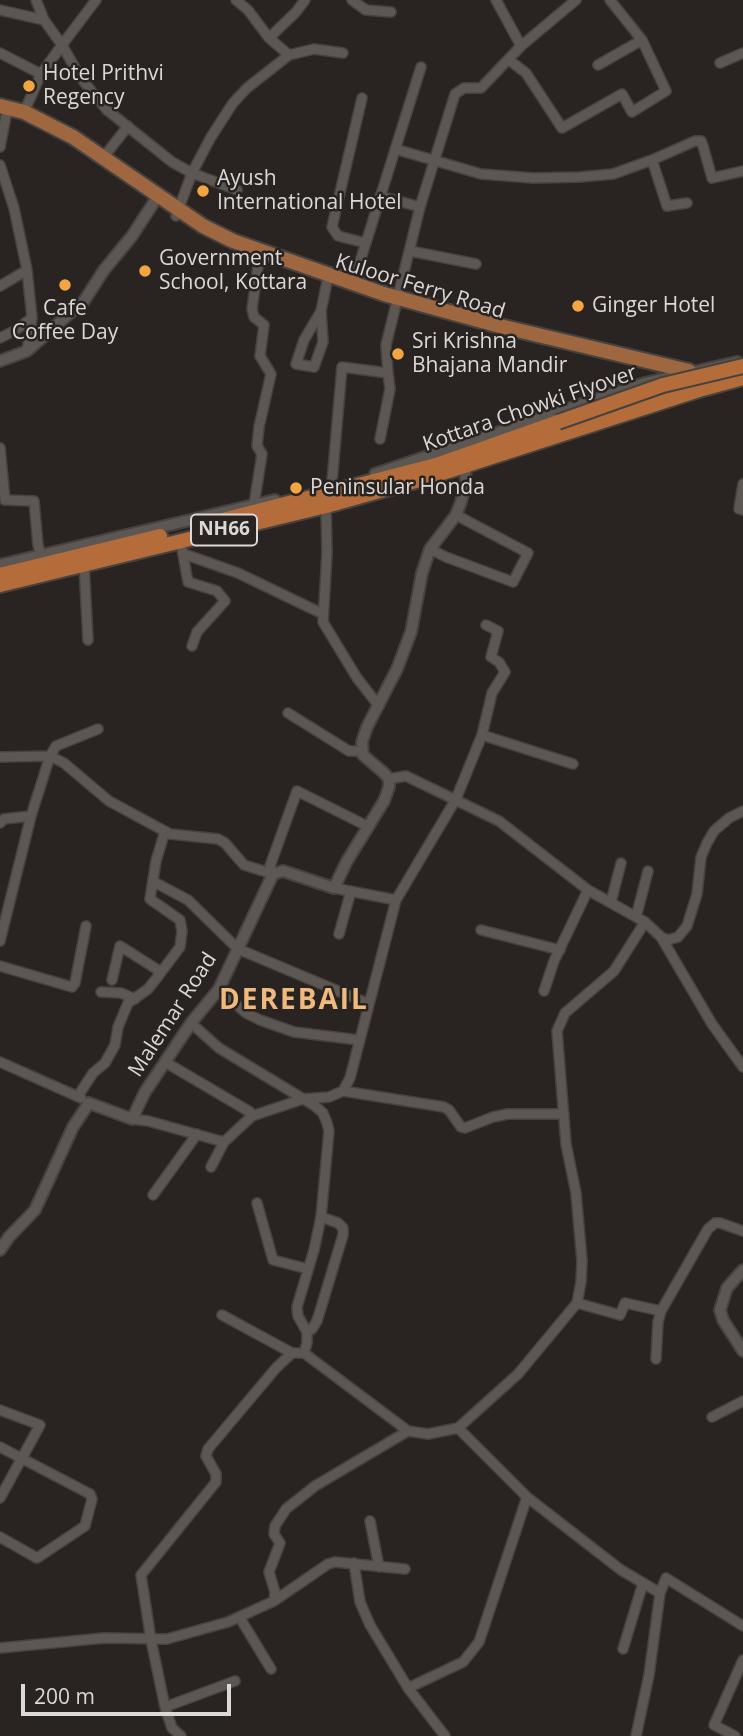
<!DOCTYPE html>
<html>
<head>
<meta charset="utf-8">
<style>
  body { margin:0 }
  #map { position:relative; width:743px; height:1736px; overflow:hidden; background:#292421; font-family:"Open Sans",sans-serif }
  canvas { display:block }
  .scale { position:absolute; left:21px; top:1684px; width:210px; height:32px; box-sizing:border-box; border:4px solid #dbd8d6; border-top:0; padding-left:9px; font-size:21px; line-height:24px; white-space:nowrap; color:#dbd8d6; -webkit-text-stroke:5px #292421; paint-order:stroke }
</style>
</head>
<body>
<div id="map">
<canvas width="743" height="1736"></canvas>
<div class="scale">200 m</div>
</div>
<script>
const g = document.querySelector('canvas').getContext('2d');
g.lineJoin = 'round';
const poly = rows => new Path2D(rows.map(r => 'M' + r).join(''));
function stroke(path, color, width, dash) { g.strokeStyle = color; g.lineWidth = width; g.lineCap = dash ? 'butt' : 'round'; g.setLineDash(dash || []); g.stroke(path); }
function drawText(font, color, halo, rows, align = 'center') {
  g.font = font + ' "Open Sans",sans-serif'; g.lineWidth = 5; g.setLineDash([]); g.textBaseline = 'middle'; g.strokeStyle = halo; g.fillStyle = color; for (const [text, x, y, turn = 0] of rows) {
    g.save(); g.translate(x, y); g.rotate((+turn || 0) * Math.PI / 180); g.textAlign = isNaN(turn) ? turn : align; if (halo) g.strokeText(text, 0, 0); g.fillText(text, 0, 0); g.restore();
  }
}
const minor = poly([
  [36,0,44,20],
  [96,0,62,45,79,75,92,92,107,110,172,162,192,173,237,190],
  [236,0,248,10,269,38],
  [352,0,366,10,391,12],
  [496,0,521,46],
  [0,10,44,20,62,45,41,74,24,112],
  [0,53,41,74],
  [289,55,269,38,296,12,305,0],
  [509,60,526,73,562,128,622,94,632,112,666,91,642,40,610,0],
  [720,63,743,53],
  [598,65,642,40],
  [362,98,332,227,338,236,366,243],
  [0,147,6,116],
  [395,149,481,174,533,178,580,177,613,174,652,160,695,141,701,141,703,146,712,178,743,171],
  [103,158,128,126],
  [652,160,667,206,687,203],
  [0,165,14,208,27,270,32,318,27,351],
  [380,196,420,207],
  [176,216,192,173,211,137,233,103,247,88,289,55,314,49,343,53],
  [410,251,476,264],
  [353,284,421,67],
  [0,286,27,270],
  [321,311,304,340,296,364,314,367,323,342,321,311,327,282],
  [0,338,14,331,32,318],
  [380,439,390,389,388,373],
  [0,448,5,500,34,501,38,545,41,555],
  [743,484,739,509,743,510],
  [331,493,342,367,388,373,386,345,420,207,455,94,464,88,481,88,521,46,576,0],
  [326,506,327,553,323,622,357,678,379,706],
  [253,511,262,454,257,446,259,427,271,374,260,356,264,325,254,317,252,309,259,259],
  [182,549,188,582,217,591,225,601,197,632,192,646],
  [430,549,446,557,513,582,528,553,456,515],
  [184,554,238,573,323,614],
  [84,564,88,640],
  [288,713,349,751,362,751],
  [482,735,573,764],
  [0,757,50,756,64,763,109,801,170,834,218,839,225,843,244,865,273,874,270,866,297,791,369,827],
  [389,779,406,776,499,821,588,890,645,922,661,937,668,940,678,937,687,926,697,894,701,857,707,843,714,831,729,818,743,811],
  [0,823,4,819,31,816],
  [156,883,188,900,238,949,369,1004],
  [396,900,456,799,482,735,492,693,505,672,499,662,491,657,498,631,486,625],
  [611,902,621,863],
  [636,917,648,871],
  [481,930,560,950],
  [339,934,351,891],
  [661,937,712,1024,743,1067],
  [0,941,31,816,50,756,56,746,98,729],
  [0,966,72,987,75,983,86,926],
  [159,975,180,947,182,931,180,920,150,899,156,861,165,831],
  [219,989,246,1013,260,1020,294,1032,359,1040],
  [544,991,554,961,588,890],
  [101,992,121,993,135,999],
  [191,1023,219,1048,315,1106,323,1113,327,1123,329,1131,321,1217,314,1250,297,1307,298,1316,307,1332,307,1343,304,1353,408,1431,428,1434,458,1428,518,1374,577,1303,581,1282,582,1261,576,1193,566,1144,557,1031,565,1013,614,971,645,922],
  [0,1062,81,1098],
  [165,1062,250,1112],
  [343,1091,444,1107,449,1110,461,1127,465,1128,493,1117,508,1114,564,1114],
  [78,1096,93,1073,105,1063,115,1045,118,1027,128,1003,148,989,159,975,158,970,120,946,112,980],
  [132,1119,148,1121,224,1142],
  [211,1167,224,1142,252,1116,303,1099,329,1097,343,1091,350,1078,396,900,334,888],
  [153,1195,197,1134],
  [257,1203,273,1260,308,1269],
  [577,1303,620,1315,625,1303,661,1311],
  [222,1315,292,1353],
  [307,1332,312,1329,317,1321,343,1235,343,1228,338,1223,321,1217],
  [656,1359,658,1322,661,1311,708,1229,715,1223,720,1223,743,1231],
  [0,1410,40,1425,0,1498],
  [712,1417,743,1401],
  [0,1447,90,1494,92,1499,85,1526,37,1558,0,1537],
  [527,1497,621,1570,660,1593,666,1578,743,1626],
  [370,1521,379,1567],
  [354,1563,360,1602,370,1625,408,1688,445,1736],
  [274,1601,328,1564,335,1562,405,1569],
  [240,1618,271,1669],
  [0,1648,104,1638,167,1639,228,1622,274,1601,275,1592,269,1572,280,1543,274,1534,275,1526,286,1509,315,1486,408,1431],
  [623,1649,643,1583],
  [408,1688,463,1662,479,1642,527,1497,458,1428],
  [165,1707,235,1681],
  [181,1736,172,1728,165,1707,151,1640,141,1575,216,1482,216,1474,206,1456,208,1449,276,1368,292,1353,304,1353],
  [636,1736,649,1675,660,1593],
  [735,1736,714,1725,743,1660]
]);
const tertiary = poly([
  [0,361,27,351,84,301,104,270,132,236,158,196],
  [375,474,645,383,737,362],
  [0,565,275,500],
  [0,1250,9,1237,35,1210,73,1127,89,1103,132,1119,145,1092,191,1023,219,989,273,874,283,871,334,888,347,861,384,801,389,787,389,779,384,773,363,755,362,742,367,727,397,669,411,632,422,573,430,549,456,515,461,502,466,482,465,468],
  [743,1270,727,1288,720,1310,723,1320,743,1351]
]);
const primary = poly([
  [0,106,24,112,73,137,203,226,233,241,384,294,500,326,689,371,698,388]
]);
const trunk = poly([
  [207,524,436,465,558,422],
  [0,575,160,536],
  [0,585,326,506,430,477,699,390,743,378]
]);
const trunkBridge = poly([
  [558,422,663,385,743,366]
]);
const markers = [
  [29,86,7,"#f3a443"],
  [203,191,7,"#f3a443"],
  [145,271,7,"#f3a443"],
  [65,285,7,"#f3a443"],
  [578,306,7,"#f3a443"],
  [398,354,7,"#f3a443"],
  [296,488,7,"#f3a443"]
];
const shields = [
  [224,530,66]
];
const shieldNames = [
  ["NH66",224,530]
];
const poiNames = [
  ["Hotel Prithvi",43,74],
  ["Regency",43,98],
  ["Ayush",217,179],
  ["International Hotel",217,203],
  ["Government",159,259],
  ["School, Kottara",159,283],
  ["Ginger Hotel",592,306],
  ["Cafe",65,309,"center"],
  ["Coffee Day",65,333,"center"],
  ["Sri Krishna",412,342],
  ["Bhajana Mandir",412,366],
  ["Peninsular Honda",310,488]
];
const streetNames = [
  ["Kuloor Ferry Road",420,287,17],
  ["Kottara Chowki Flyover",530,409,-19],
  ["Malemar Road",173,1015,-57]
];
const districtNames = [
  ["DEREBAIL",294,1001]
];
stroke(minor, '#46423f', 12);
stroke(tertiary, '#46423f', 14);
stroke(primary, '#46423f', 18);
stroke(trunk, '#46423f', 18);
stroke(minor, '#5d5753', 9);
stroke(tertiary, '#5d5753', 10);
stroke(primary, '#9e6740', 14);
stroke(trunk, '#b46c3a', 14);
stroke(trunkBridge, '#46423f', 18, []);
stroke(trunkBridge, '#b46c3a', 14);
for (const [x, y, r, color] of markers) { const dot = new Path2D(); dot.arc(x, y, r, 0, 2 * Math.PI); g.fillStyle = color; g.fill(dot); stroke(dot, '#292421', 2.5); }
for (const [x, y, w] of shields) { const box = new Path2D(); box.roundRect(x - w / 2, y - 15.5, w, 31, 5); g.fillStyle = '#292421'; g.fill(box); stroke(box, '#dbd8d6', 2); }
drawText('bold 19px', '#dbd8d6', null, shieldNames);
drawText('21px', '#dbd8d6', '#292421', poiNames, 'left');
drawText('21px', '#dbd8d6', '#292421', streetNames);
g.letterSpacing = '2px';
drawText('bold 28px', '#f0b97d', '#292421', districtNames);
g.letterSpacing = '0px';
</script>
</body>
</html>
